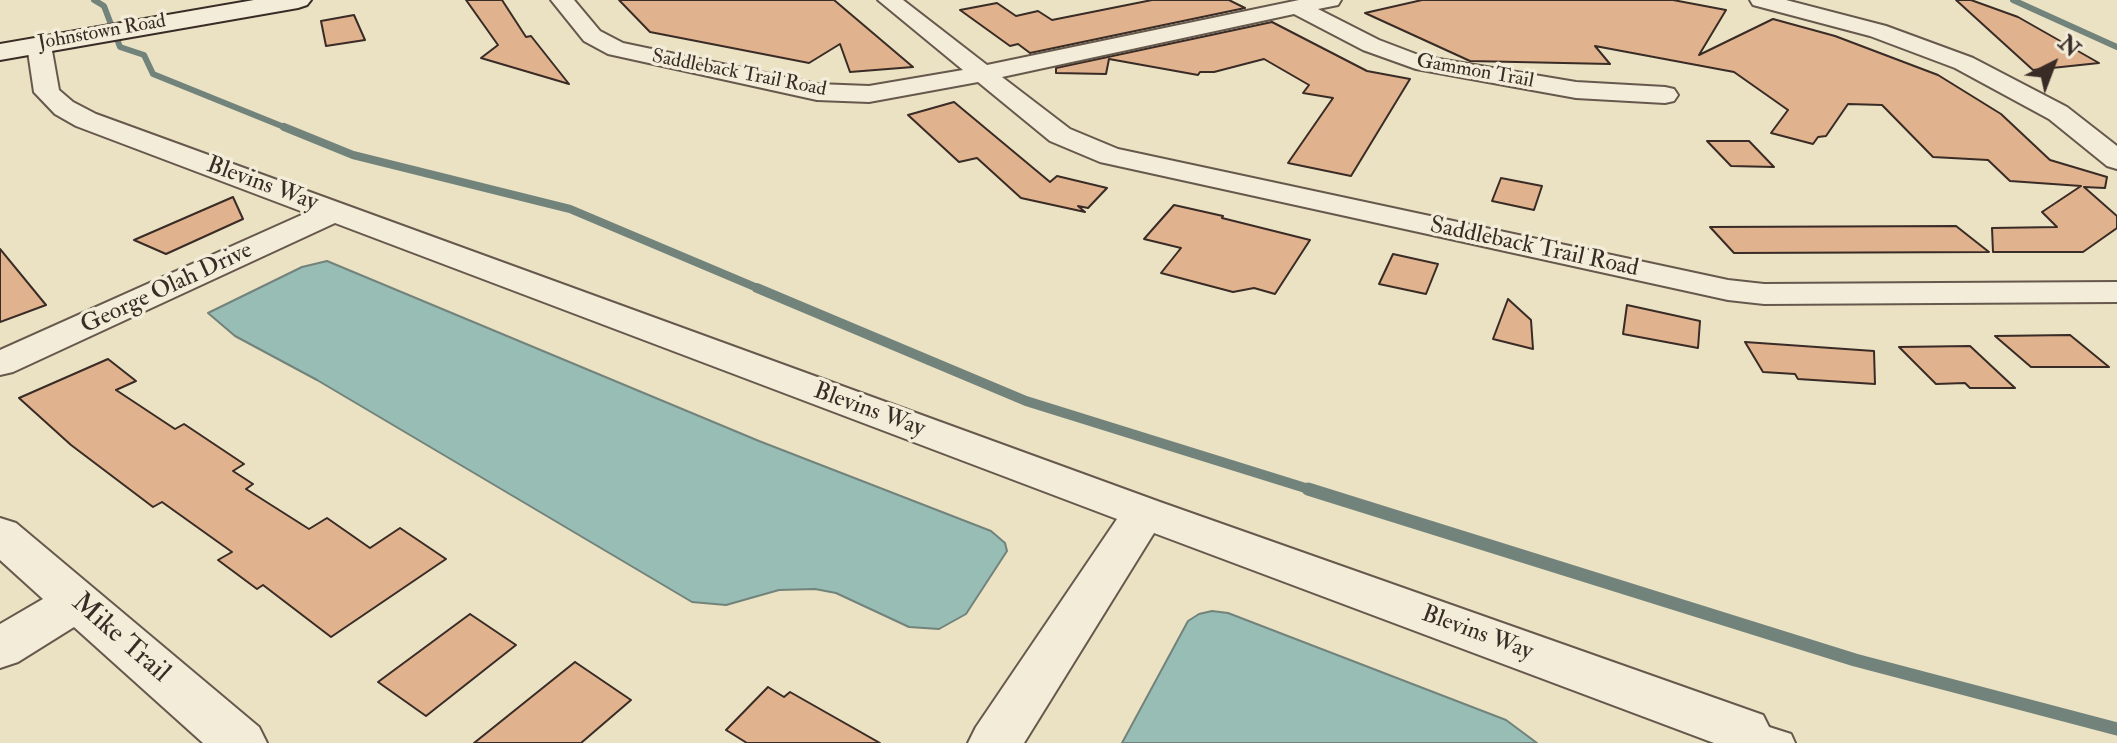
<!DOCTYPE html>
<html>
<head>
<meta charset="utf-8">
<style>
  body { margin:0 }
  #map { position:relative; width:2117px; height:743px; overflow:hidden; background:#ebe1c3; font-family:"IM FELL Double Pica",serif }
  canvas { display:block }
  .north { position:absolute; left:2013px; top:24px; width:80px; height:80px; -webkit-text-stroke:6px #f2ecd8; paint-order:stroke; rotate:42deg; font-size:22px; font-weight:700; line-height:32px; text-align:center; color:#392b25 }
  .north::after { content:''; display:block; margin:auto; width:28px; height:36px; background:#392b25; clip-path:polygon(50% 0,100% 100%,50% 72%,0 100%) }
</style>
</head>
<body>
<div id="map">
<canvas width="2117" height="743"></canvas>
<div class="north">N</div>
</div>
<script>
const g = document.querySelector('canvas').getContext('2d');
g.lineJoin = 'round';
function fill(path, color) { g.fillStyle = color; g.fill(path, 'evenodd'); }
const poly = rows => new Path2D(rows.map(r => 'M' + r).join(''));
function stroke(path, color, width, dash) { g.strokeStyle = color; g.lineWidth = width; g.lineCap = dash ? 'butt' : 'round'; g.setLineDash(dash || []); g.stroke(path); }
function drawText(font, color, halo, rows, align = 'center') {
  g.font = font + ' "IM FELL Double Pica",serif'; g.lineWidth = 7; g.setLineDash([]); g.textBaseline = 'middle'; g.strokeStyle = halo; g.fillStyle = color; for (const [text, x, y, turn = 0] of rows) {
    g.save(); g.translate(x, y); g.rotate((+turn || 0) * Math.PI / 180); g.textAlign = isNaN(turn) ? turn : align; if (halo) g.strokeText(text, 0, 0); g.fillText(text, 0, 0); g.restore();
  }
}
const water = poly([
  [327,261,759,441,991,531,1005,543,1007,551,966,614,939,629,909,627,836,593,815,589,779,590,726,605,692,602,317,380,235,336,208,313,302,267,327,261],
  [1212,611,1228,613,1506,720,1537,743,1122,743,1188,621,1199,614,1212,611]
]);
const streamFar3 = poly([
  [94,0,104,6,112,27],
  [2013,0,2117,47],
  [117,39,120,47,144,55,153,74,289,129]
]);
const streamFar2 = poly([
  [284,127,353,155,570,209,762,290]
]);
const streamFar1 = poly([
  [757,288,1026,401,1315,491]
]);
const stream = poly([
  [1308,489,1855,660,2117,729]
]);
const building = poly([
  [466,0,502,0,526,37,531,36,569,84,481,58,498,45,466,0],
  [619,0,834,0,913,67,850,72,840,44,809,63,650,32,619,0],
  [1152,0,1229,0,1245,8,1030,53,1018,44,1010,46,960,10,997,3,1016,16,1038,11,1052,20,1152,0],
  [1422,0,1673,0,1726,10,1699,55,1773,19,1835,36,1938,75,2001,114,2050,160,2107,177,2105,188,2084,187,2117,216,2117,228,2083,252,1993,252,1992,228,2057,227,2042,212,2081,186,2010,181,1988,160,1933,157,1882,105,1848,104,1826,136,1818,137,1813,144,1771,133,1788,110,1734,72,1595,46,1610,64,1470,61,1365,13,1422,0],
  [1956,0,1971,0,2018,17,2099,63,2033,70,1956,0],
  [354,15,365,40,326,46,321,21,354,15],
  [1272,22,1367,71,1410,79,1351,176,1288,163,1333,98,1303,93,1309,85,1264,59,1214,72,1200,72,1198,75,1109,59,1106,74,1056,73,1056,68,1272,22],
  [954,102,1050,182,1057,176,1107,188,1088,208,1078,206,1085,212,1021,198,977,158,959,162,908,115,954,102],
  [1707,141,1749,141,1774,167,1731,166,1707,141],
  [1501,178,1542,186,1534,210,1492,201,1501,178],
  [233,197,243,219,166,254,134,240,233,197],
  [1174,205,1223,216,1222,218,1310,240,1275,294,1254,288,1233,292,1161,273,1181,248,1144,239,1174,205],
  [1956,226,1989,252,1734,253,1710,227,1956,226],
  [0,249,46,305,0,322,0,249],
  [1393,254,1438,264,1426,294,1379,284,1393,254],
  [1508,299,1531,320,1533,349,1493,339,1508,299],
  [1627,305,1700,321,1698,348,1623,334,1627,305],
  [2070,335,2109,367,2031,367,1995,336,2070,335],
  [1745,342,1874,351,1875,384,1798,379,1795,374,1763,372,1745,342],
  [1970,346,2015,388,1970,388,1965,383,1936,384,1899,347,1970,346],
  [108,359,136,381,116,390,175,429,184,424,244,464,233,471,253,484,246,489,309,529,327,518,370,548,400,528,446,559,331,637,263,585,257,589,218,560,232,552,162,502,153,507,71,445,19,398,108,359],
  [470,614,516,645,426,716,378,682,470,614],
  [575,662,631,700,581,743,474,743,575,662],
  [768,687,784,697,790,692,880,743,747,743,726,730,768,687]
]);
const service = poly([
  [1744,719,1791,734,1795,743,1744,743,1734,739,1730,731,1734,723,1744,719]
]);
const minor = poly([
  [551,0,574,0,600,31,623,43,817,84,869,86,963,70,878,0,903,0,987,65,1299,0,1341,0,1338,5,1318,9,1379,40,1421,56,1576,82,1665,87,1674,89,1678,95,1674,101,1665,103,1576,98,1416,69,1363,50,1294,14,1002,77,1070,129,1118,149,1728,280,1764,284,2117,282,2117,302,1764,304,1728,300,1100,162,1050,141,978,82,869,102,817,100,608,54,584,41,551,0],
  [1750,0,1786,0,1886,26,1973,58,2067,107,2117,146,2117,169,2107,166,2049,119,1955,68,1870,36,1753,5,1750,0],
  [39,38,47,40,51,45,59,90,73,102,96,114,1160,502,1763,715,1771,731,1765,743,1714,743,1154,533,1024,743,968,743,976,727,1117,519,335,223,13,372,0,375,0,350,306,213,76,126,55,114,34,92,27,45,31,40,39,38],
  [0,518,16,523,259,727,267,743,203,743,74,627,18,662,0,668,0,624,43,599,0,560,0,518]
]);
const secondary = poly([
  [254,0,311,0,307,5,298,8,0,60,0,44,254,0]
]);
const farStreetnames = [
  ["Johnstown Road",102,33,-10],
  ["Gammon Trail",1475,72,10],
  ["Saddleback Trail Road",739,74,11]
];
const streetNames = [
  ["Blevins Way",262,185,20],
  ["Saddleback Trail Road",1534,248,12],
  ["George Olah Drive",167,289,-25],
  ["Blevins Way",869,411,20],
  ["Blevins Way",1477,634,20]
];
const nearStreetnames = [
  ["Mike Trail",120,639,41]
];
fill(water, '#98bdb5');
stroke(water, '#72837b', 2);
stroke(streamFar3, '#72837b', 6);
stroke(streamFar2, '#72837b', 8);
stroke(streamFar1, '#72837b', 10);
stroke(stream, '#72837b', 13);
fill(building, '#e0b28d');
stroke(building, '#392b25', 2);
stroke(service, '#66584c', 4);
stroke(minor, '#66584c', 4);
stroke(secondary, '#392b25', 4);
fill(service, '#f2ecd8');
fill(minor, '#f2ecd8');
fill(secondary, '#f2ecd8');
drawText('20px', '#392b25', '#f2ecd8', farStreetnames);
drawText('24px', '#392b25', '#f2ecd8', streetNames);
drawText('28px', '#392b25', '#f2ecd8', nearStreetnames);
</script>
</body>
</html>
